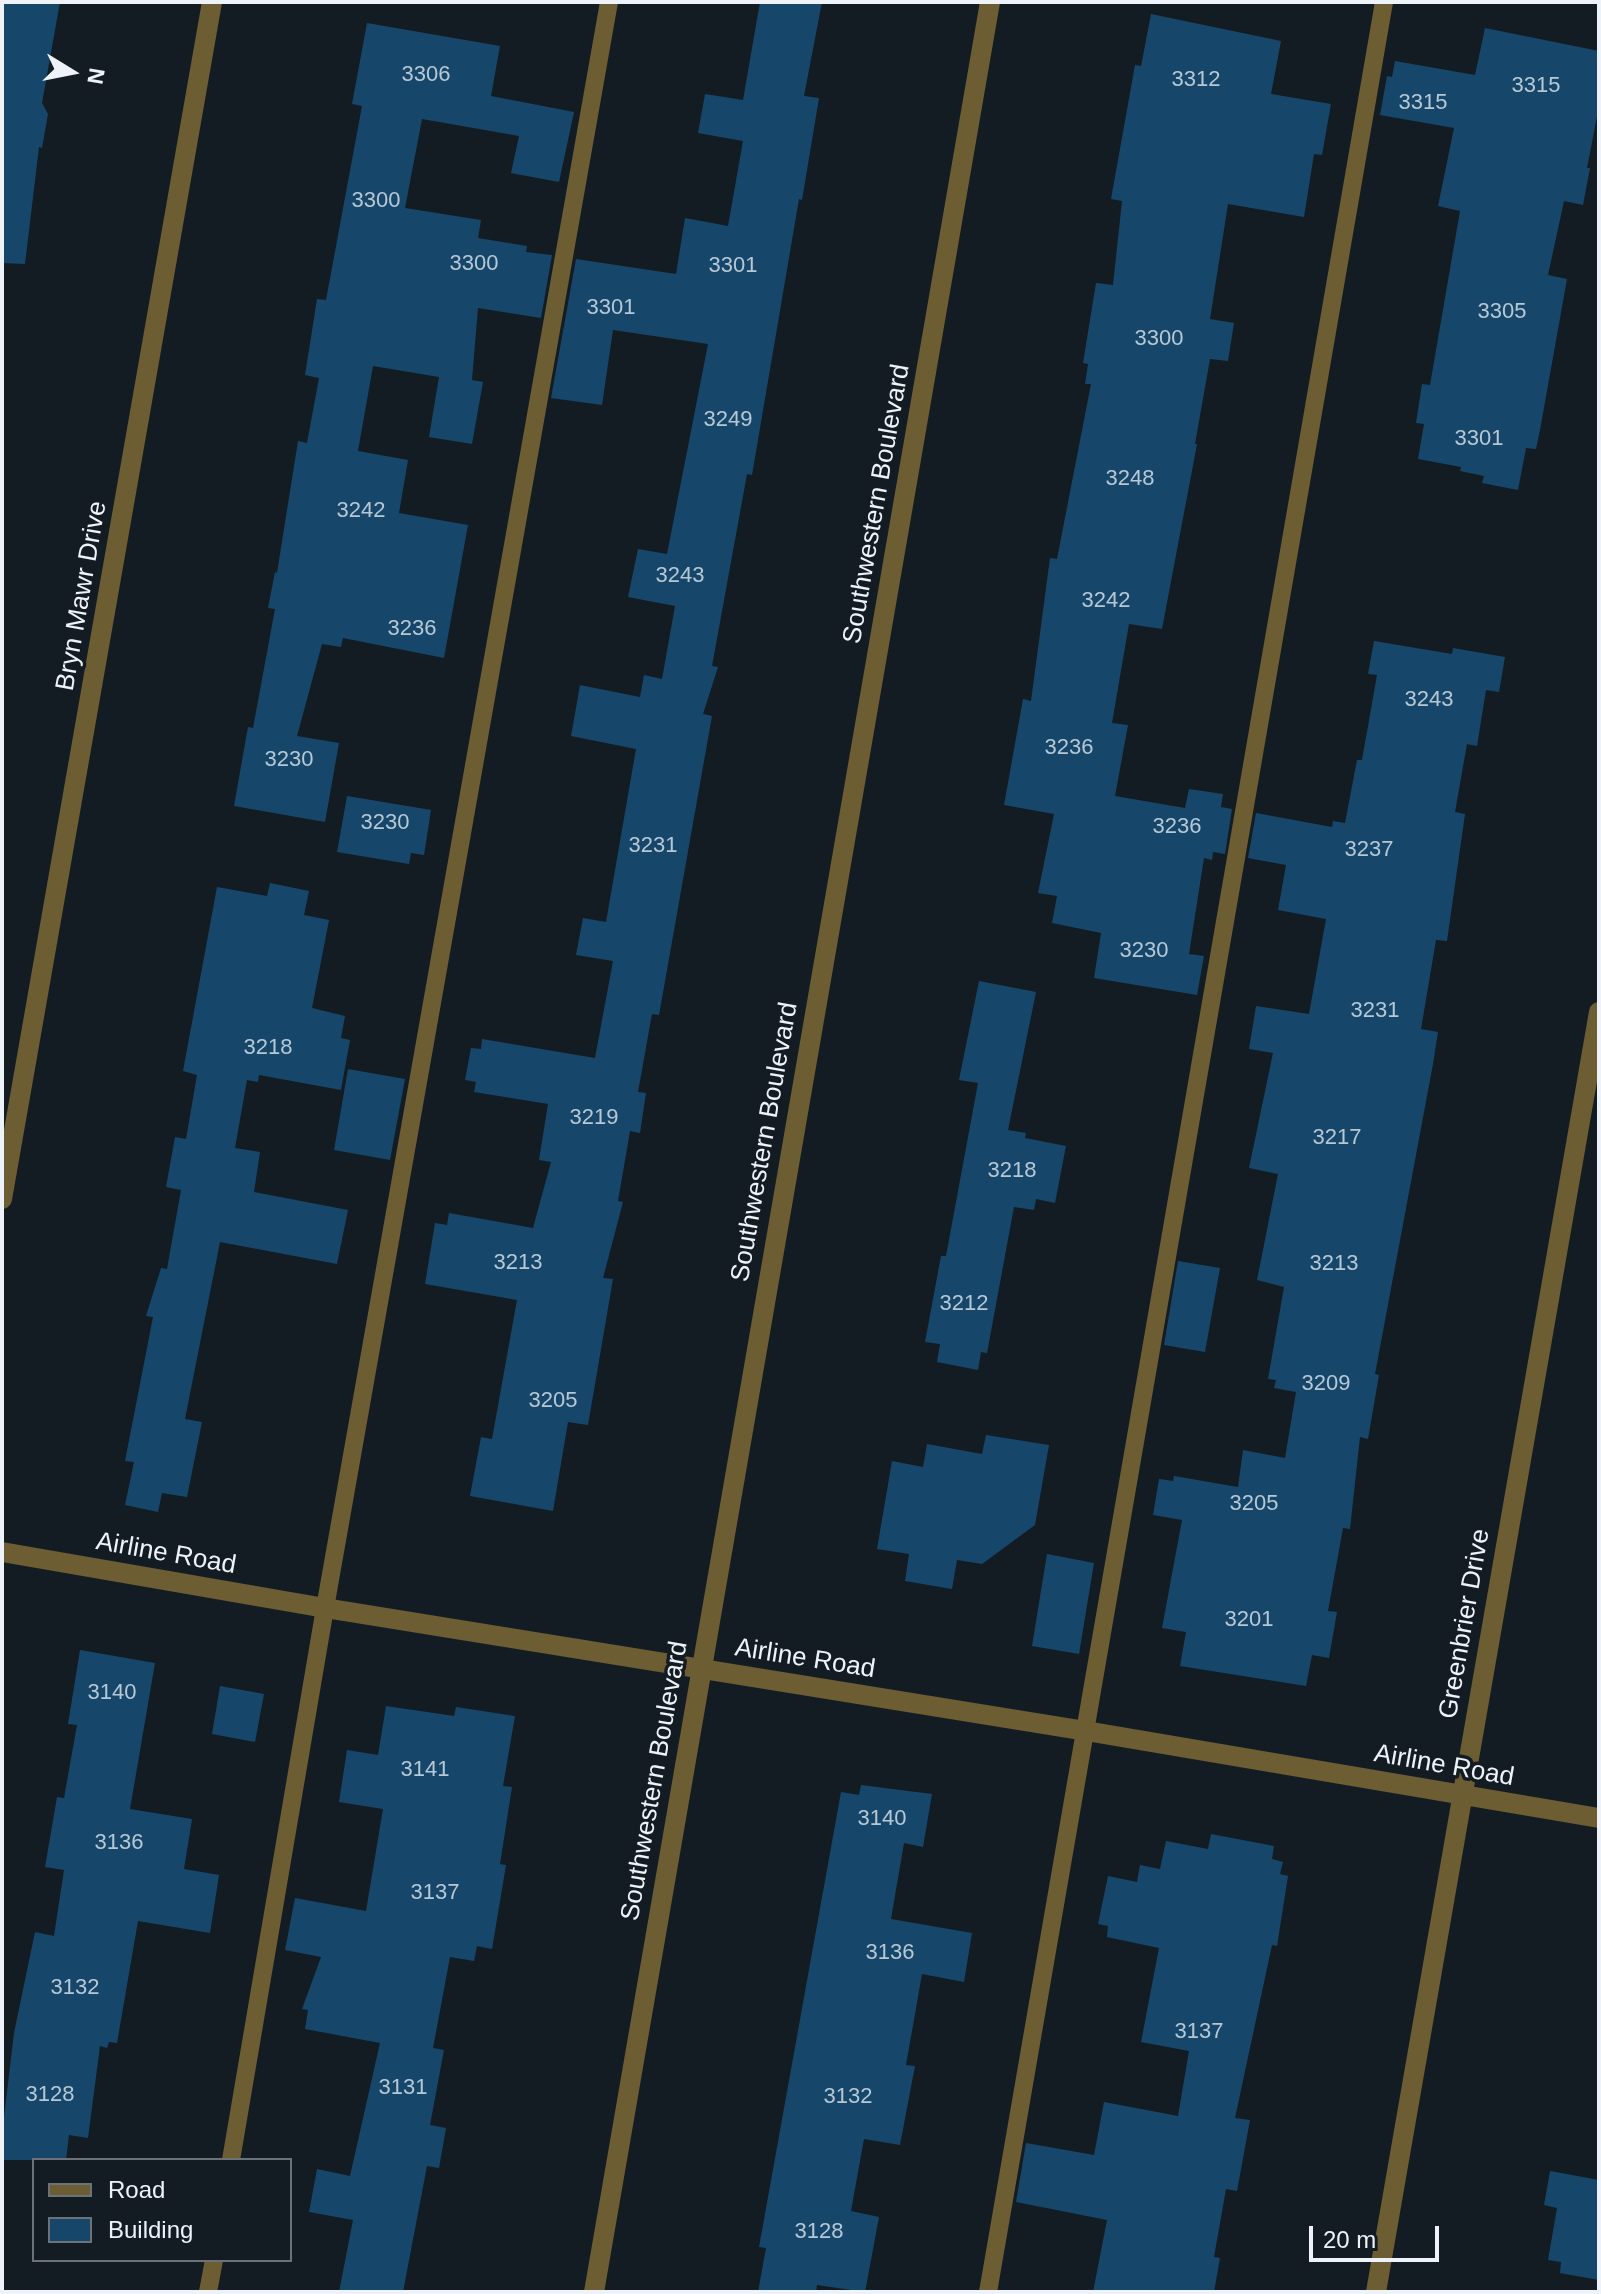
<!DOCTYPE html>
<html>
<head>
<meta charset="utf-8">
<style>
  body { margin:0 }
  #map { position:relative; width:1601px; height:2294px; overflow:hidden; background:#141c23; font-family:Arial,sans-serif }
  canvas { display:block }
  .frame { position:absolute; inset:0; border:4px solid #edf3f8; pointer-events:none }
  .legend { position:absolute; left:32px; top:2158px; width:260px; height:104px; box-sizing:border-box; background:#141c23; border:2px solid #6b7278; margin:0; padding:10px 14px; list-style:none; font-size:24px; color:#edf3f8 }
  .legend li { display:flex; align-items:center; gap:16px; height:40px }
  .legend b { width:40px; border:2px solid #6b7278 }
  .north { position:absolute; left:32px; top:32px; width:80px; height:80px; -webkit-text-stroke:6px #141c23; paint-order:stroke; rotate:100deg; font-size:22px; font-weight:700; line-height:32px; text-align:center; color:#edf3f8 }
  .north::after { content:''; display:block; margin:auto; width:28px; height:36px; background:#edf3f8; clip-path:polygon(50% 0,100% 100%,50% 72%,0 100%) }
  .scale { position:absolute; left:1309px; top:2226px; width:130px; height:36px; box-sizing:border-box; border:4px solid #edf3f8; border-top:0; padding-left:10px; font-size:24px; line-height:28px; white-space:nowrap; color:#edf3f8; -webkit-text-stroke:6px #141c23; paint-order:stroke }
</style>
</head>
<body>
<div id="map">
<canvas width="1601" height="2294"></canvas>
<div class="frame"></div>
<ul class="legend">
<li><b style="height:10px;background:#6c5d33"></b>Road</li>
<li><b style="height:22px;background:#16476b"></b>Building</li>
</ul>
<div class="north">N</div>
<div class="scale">20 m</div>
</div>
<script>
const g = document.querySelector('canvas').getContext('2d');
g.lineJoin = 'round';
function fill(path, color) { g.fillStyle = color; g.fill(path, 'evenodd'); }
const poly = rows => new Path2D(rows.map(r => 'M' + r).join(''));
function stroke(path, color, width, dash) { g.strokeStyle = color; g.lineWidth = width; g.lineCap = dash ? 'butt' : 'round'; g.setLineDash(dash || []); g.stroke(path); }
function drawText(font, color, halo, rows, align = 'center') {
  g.font = font + ' Arial,sans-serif'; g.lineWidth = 7; g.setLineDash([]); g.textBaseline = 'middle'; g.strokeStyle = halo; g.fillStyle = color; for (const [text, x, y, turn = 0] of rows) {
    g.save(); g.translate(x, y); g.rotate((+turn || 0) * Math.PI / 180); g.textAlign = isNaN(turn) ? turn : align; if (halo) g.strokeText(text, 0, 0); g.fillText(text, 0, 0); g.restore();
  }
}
const building = poly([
  [2,2,60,2,42,103,48,114,42,148,39,147,25,264,2,263],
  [760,2,822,2,804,96,819,98,802,200,799,199,752,475,747,474,712,666,718,667,703,714,712,716,659,1015,652,1014,638,1092,646,1093,640,1133,630,1131,618,1201,623,1202,603,1278,613,1279,588,1425,568,1422,553,1511,470,1496,481,1437,492,1439,517,1300,425,1284,435,1223,447,1225,449,1213,533,1228,551,1162,539,1160,548,1104,474,1092,476,1082,465,1080,471,1048,481,1049,482,1039,595,1058,613,961,576,955,583,918,606,922,636,749,571,736,580,685,640,697,644,675,662,679,675,606,628,597,638,549,667,554,708,344,613,330,602,405,551,398,576,259,676,274,685,218,728,226,743,141,698,133,705,94,743,100],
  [1151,14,1281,41,1271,94,1331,104,1322,155,1314,154,1304,217,1228,204,1210,319,1234,323,1228,361,1210,359,1195,444,1197,444,1162,629,1129,624,1112,723,1128,725,1115,796,1185,808,1189,789,1223,794,1221,807,1232,809,1225,854,1213,852,1212,860,1204,858,1189,954,1204,956,1197,995,1094,978,1101,933,1052,923,1057,896,1038,893,1054,814,1004,805,1023,699,1031,701,1050,558,1057,559,1091,384,1085,384,1088,364,1083,363,1096,283,1113,285,1122,201,1111,199,1135,65,1141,66],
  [367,23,500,46,491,96,574,112,559,182,511,173,519,136,422,119,405,208,481,220,478,238,527,246,526,252,552,255,541,318,478,308,472,380,483,382,472,444,429,437,439,377,373,366,358,451,408,460,399,513,468,525,444,658,343,638,341,647,322,644,297,736,339,743,325,822,234,806,248,727,253,728,275,609,268,608,275,572,277,573,298,441,307,443,319,378,305,375,317,299,326,300,362,106,352,104],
  [1485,28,1599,51,1599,106,1587,168,1590,168,1583,205,1564,201,1548,275,1567,279,1540,430,1536,449,1526,448,1518,490,1482,483,1484,476,1460,471,1461,467,1418,459,1424,424,1416,423,1422,384,1430,385,1460,211,1438,206,1454,128,1380,115,1387,76,1392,77,1395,61,1475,75],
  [1374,641,1452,654,1453,648,1505,657,1499,692,1486,690,1477,746,1467,744,1455,812,1465,814,1447,941,1436,940,1421,1029,1438,1032,1433,1064,1375,1374,1379,1375,1368,1439,1360,1437,1350,1529,1343,1528,1328,1611,1337,1612,1329,1658,1312,1655,1306,1686,1180,1666,1186,1632,1162,1628,1182,1520,1153,1515,1159,1479,1173,1481,1174,1476,1238,1487,1243,1450,1285,1458,1296,1392,1274,1388,1276,1380,1268,1379,1284,1287,1257,1280,1278,1174,1249,1168,1273,1053,1249,1049,1256,1006,1309,1014,1326,919,1278,910,1286,865,1248,858,1256,813,1332,827,1333,821,1345,823,1357,760,1362,760,1377,675,1368,674],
  [347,796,431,810,424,855,411,853,409,864,337,852],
  [270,883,309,891,304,915,329,920,312,1008,345,1016,341,1038,350,1040,341,1090,259,1075,258,1082,247,1080,235,1148,260,1152,254,1192,348,1210,337,1264,220,1242,185,1419,202,1422,187,1497,162,1493,158,1512,125,1505,134,1462,125,1461,153,1317,146,1316,161,1268,167,1269,181,1190,166,1187,175,1137,186,1139,197,1075,183,1071,217,887,267,896],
  [979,981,1036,992,1008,1130,1026,1133,1025,1138,1066,1146,1055,1203,1036,1199,1034,1210,1014,1207,987,1353,981,1352,978,1370,937,1362,940,1344,925,1342,941,1256,946,1256,978,1083,959,1080],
  [348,1069,405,1079,390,1160,334,1150],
  [1178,1261,1220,1268,1205,1352,1164,1345],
  [986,1435,1049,1445,1035,1525,982,1564,957,1560,952,1589,905,1581,909,1554,877,1549,892,1461,923,1467,927,1444,982,1454],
  [1047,1554,1094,1563,1079,1654,1032,1646],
  [80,1650,155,1663,130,1809,192,1819,184,1869,219,1875,210,1933,138,1921,117,2043,109,2042,107,2048,100,2046,88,2138,69,2135,66,2160,2,2160,2,2134,14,2033,35,1932,54,1936,64,1870,45,1867,57,1797,64,1798,77,1725,68,1724],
  [220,1686,264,1694,255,1742,212,1734],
  [386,1706,454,1716,456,1707,515,1716,503,1786,512,1787,500,1864,506,1865,492,1949,477,1946,474,1961,450,1957,433,2048,444,2050,430,2125,446,2128,439,2168,427,2166,403,2292,339,2292,353,2220,309,2212,317,2169,350,2176,380,2043,305,2029,308,2010,302,2009,321,1957,285,1950,295,1898,366,1911,383,1809,339,1802,347,1750,378,1755],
  [861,1785,932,1794,923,1847,904,1843,891,1919,972,1933,964,1982,922,1974,906,2065,915,2066,900,2145,864,2139,851,2211,879,2217,865,2292,817,2285,816,2292,758,2292,766,2248,759,2247,841,1792,859,1795],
  [1211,1834,1274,1846,1272,1859,1283,1862,1280,1874,1288,1876,1277,1946,1272,1945,1235,2118,1250,2120,1237,2191,1226,2189,1214,2257,1220,2258,1214,2292,1093,2292,1107,2220,1016,2202,1026,2143,1094,2155,1104,2102,1178,2116,1189,2051,1141,2042,1159,1948,1107,1937,1108,1926,1098,1924,1108,1876,1137,1882,1140,1865,1160,1869,1166,1841,1208,1849],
  [1550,2171,1599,2180,1599,2280,1560,2273,1561,2262,1548,2260,1557,2208,1544,2205]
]);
const service = poly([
  [231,2160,325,1608,609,2],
  [208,2292,214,2260],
  [988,2292,1384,2]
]);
const minor = poly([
  [2,1199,212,2],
  [2,1552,325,1608,1086,1731,1599,1818],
  [1376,2292,1599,1012]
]);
const tertiary = poly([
  [594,2292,990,2]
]);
const numberNames = [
  ["3306",426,75],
  ["3312",1196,80],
  ["3315",1536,86],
  ["3315",1423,103],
  ["3300",376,201],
  ["3300",474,264],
  ["3301",733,266],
  ["3301",611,308],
  ["3305",1502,312],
  ["3300",1159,339],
  ["3249",728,420],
  ["3301",1479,439],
  ["3248",1130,479],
  ["3242",361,511],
  ["3243",680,576],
  ["3242",1106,601],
  ["3236",412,629],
  ["3243",1429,700],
  ["3236",1069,748],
  ["3230",289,760],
  ["3230",385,823],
  ["3236",1177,827],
  ["3231",653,846],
  ["3237",1369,850],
  ["3230",1144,951],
  ["3231",1375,1011],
  ["3218",268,1048],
  ["3219",594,1118],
  ["3217",1337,1138],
  ["3218",1012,1171],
  ["3213",518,1263],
  ["3213",1334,1264],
  ["3212",964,1304],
  ["3209",1326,1384],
  ["3205",553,1401],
  ["3205",1254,1504],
  ["3201",1249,1620],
  ["3140",112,1693],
  ["3141",425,1770],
  ["3140",882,1819],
  ["3136",119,1843],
  ["3137",435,1893],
  ["3136",890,1953],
  ["3132",75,1988],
  ["3137",1199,2032],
  ["3131",403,2088],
  ["3128",50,2095],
  ["3132",848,2097],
  ["3128",819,2232]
];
const streetNames = [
  ["Southwestern Boulevard",877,504,-80],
  ["Bryn Mawr Drive",82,596,-80],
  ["Southwestern Boulevard",765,1142,-80],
  ["Airline Road",166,1554,10],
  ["Greenbrier Drive",1465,1624,-80],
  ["Airline Road",805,1659,9],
  ["Airline Road",1444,1766,10],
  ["Southwestern Boulevard",655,1781,-80]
];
fill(building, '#16476b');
stroke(service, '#6c5d33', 18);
stroke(minor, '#6c5d33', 20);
stroke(tertiary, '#6c5d33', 20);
drawText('22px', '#b7c8d5', null, numberNames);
drawText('26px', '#edf3f8', '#141c23', streetNames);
</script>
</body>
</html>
